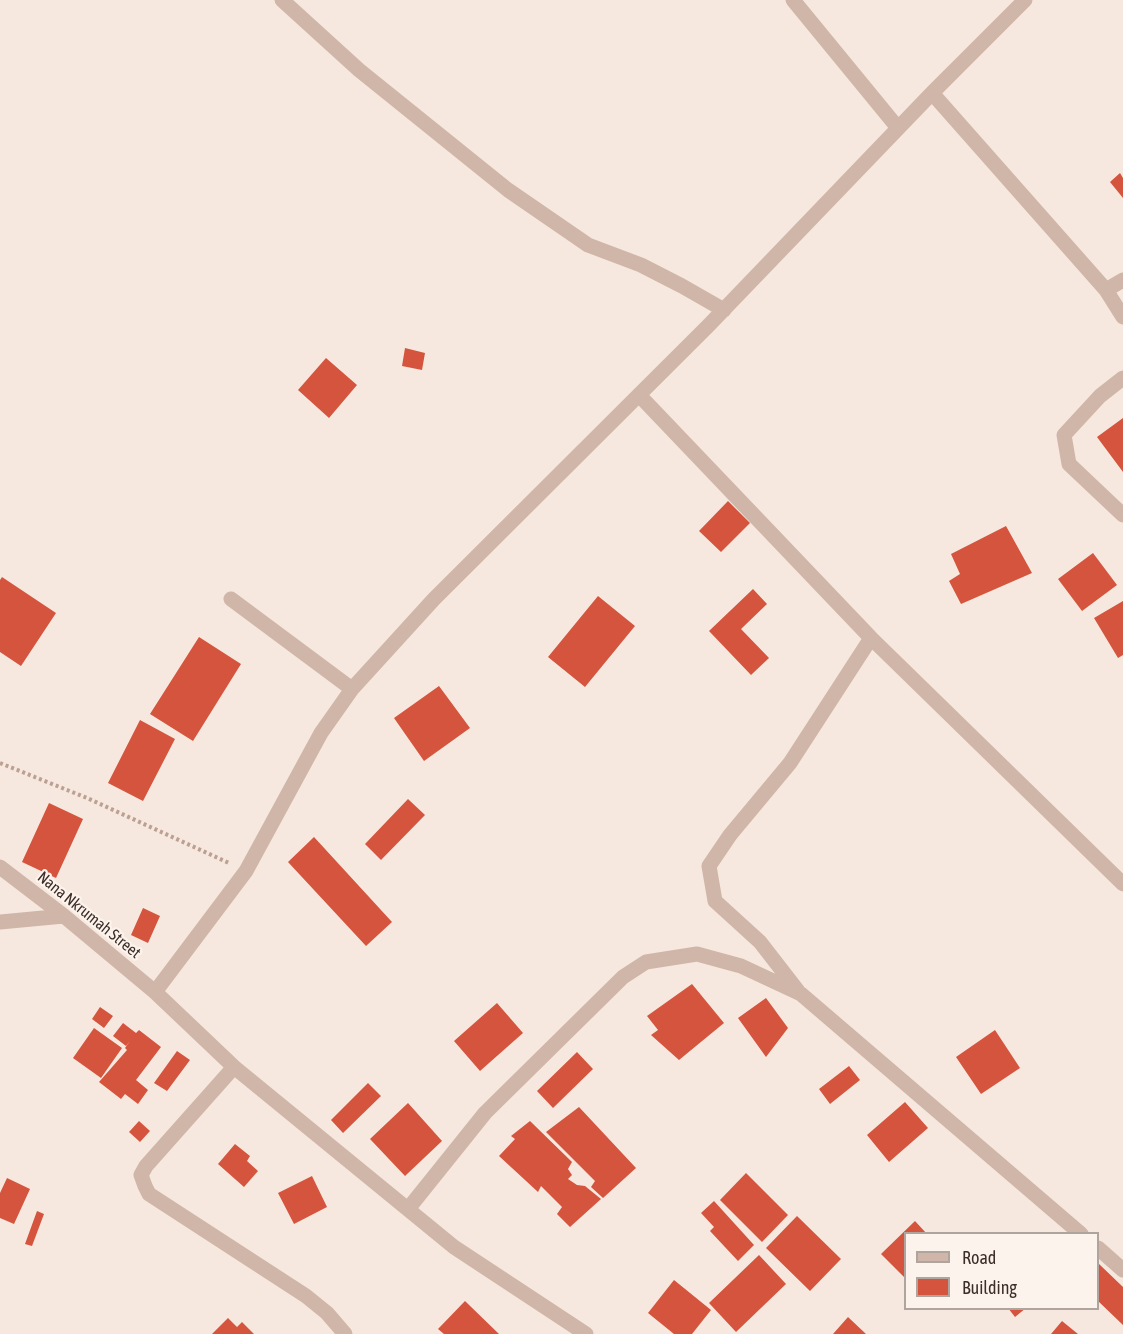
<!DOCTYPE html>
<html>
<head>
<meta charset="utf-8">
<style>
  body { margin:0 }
  #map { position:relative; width:1123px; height:1334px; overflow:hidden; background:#f6e8de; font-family:"Asap Condensed",sans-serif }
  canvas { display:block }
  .legend { position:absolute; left:904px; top:1232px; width:195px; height:78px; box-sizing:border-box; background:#fcf3ec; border:2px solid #afa49e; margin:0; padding:8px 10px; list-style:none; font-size:18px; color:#3c2d29 }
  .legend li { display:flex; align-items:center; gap:12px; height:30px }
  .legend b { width:30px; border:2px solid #afa49e }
</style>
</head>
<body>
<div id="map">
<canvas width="1123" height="1334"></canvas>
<ul class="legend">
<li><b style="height:8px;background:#d0b6a8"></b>Road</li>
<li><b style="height:16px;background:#d4543e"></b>Building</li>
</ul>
</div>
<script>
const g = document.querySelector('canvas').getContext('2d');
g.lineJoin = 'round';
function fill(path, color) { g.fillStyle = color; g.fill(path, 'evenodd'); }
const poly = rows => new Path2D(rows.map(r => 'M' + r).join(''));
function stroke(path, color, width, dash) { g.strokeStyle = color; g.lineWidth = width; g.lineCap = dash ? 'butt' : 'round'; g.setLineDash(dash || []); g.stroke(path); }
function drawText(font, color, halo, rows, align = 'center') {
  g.font = font + ' "Asap Condensed",sans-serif'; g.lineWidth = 4.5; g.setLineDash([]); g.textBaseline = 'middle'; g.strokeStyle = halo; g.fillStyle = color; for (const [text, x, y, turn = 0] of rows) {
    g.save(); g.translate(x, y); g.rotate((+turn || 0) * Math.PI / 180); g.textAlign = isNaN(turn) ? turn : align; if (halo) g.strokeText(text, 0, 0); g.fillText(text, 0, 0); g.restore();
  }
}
const building = poly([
  [1120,173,1123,178,1123,198,1110,182],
  [405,348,425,353,422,370,402,366],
  [326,358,357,385,329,418,298,390],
  [1123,418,1123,472,1097,437],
  [728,501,750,523,721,552,699,531],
  [1006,526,1032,573,961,604,949,581,960,574,951,554],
  [1093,553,1117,585,1082,611,1058,579],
  [2,577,56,613,21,666,0,652,0,580],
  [753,589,767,604,741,629,769,658,751,675,709,631],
  [598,596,635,626,585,687,548,657],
  [1123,601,1123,655,1118,658,1094,618],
  [199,637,241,664,193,741,150,714],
  [439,686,470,728,424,761,394,718],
  [140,720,175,739,143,801,108,783],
  [408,799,425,815,381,860,365,844],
  [49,803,83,819,56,878,22,862],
  [314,837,392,922,366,946,288,862],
  [143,908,160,916,148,943,131,935],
  [692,984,724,1023,679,1060,651,1035,658,1030,647,1016],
  [766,998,788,1028,766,1057,738,1018],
  [497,1003,523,1033,480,1071,454,1041],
  [100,1007,113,1016,104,1028,92,1019],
  [123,1023,136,1033,139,1030,161,1047,136,1080,148,1090,138,1104,125,1094,121,1099,99,1082,127,1050,125,1048,130,1041,126,1046,113,1036],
  [94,1028,122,1048,101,1078,73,1058],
  [995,1030,1020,1068,981,1094,956,1057],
  [177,1051,190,1060,167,1091,154,1083],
  [577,1052,593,1069,553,1108,537,1091],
  [849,1066,860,1080,830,1104,819,1089],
  [368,1083,381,1096,343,1133,331,1120],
  [905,1102,928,1128,889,1162,867,1135],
  [408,1103,442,1141,405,1176,370,1139],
  [579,1107,636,1168,603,1198,591,1187,595,1181,546,1132],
  [139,1121,150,1131,140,1142,129,1132],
  [530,1121,572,1162,568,1169,572,1175,568,1179,577,1185,585,1186,601,1199,570,1227,557,1214,562,1207,541,1186,538,1192,499,1156,515,1139,511,1136],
  [235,1144,250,1156,247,1161,258,1171,244,1187,218,1164],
  [746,1173,788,1215,762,1242,720,1200],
  [312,1176,327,1207,294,1224,278,1193],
  [7,1178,30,1189,14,1224,0,1218,0,1193],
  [714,1201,754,1245,738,1261,710,1231,714,1227,701,1213],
  [37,1211,44,1214,32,1246,25,1244],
  [797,1216,841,1259,810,1291,766,1248],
  [915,1221,927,1234,906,1234,906,1279,881,1254],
  [759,1255,786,1284,736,1332,709,1303],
  [1098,1263,1123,1287,1123,1325,1098,1301],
  [674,1280,711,1310,692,1334,674,1334,648,1313],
  [465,1301,499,1334,444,1334,438,1329],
  [1008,1308,1026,1308,1015,1317],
  [848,1317,866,1334,833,1334],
  [228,1318,237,1327,242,1322,254,1334,212,1334],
  [1062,1321,1078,1334,1051,1334]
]);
const path = poly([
  [0,763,87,798,229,863]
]);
const minor = poly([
  [282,0,359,70,508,190,588,245,641,265,682,286,724,310],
  [793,0,898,128],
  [932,93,1106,290,1123,317],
  [1106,290,1123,280],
  [1123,378,1100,396,1064,435,1069,464,1123,515],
  [639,395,871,638,1123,884],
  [231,599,352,689],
  [0,867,64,916,155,992,234,1067,454,1247,586,1334],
  [0,922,64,916],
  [798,991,760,942,715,901,709,866,730,835,790,763,871,638],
  [155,992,246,871,321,733,352,689,434,599,708,326,932,93,1025,0],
  [234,1067,146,1166,141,1175,145,1186,149,1194,306,1296,327,1313,345,1334],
  [408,1209,485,1113,623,977,646,962,697,954,741,966,801,994,1081,1234],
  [1098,1248,1123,1270]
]);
const streetNames = [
  ["Nana Nkrumah Street",89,915,39]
];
fill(building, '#d4543e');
stroke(path, '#bca092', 4, [3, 3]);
stroke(minor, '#d0b6a8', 15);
drawText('16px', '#3c2d29', '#fcf3ec', streetNames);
</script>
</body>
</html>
